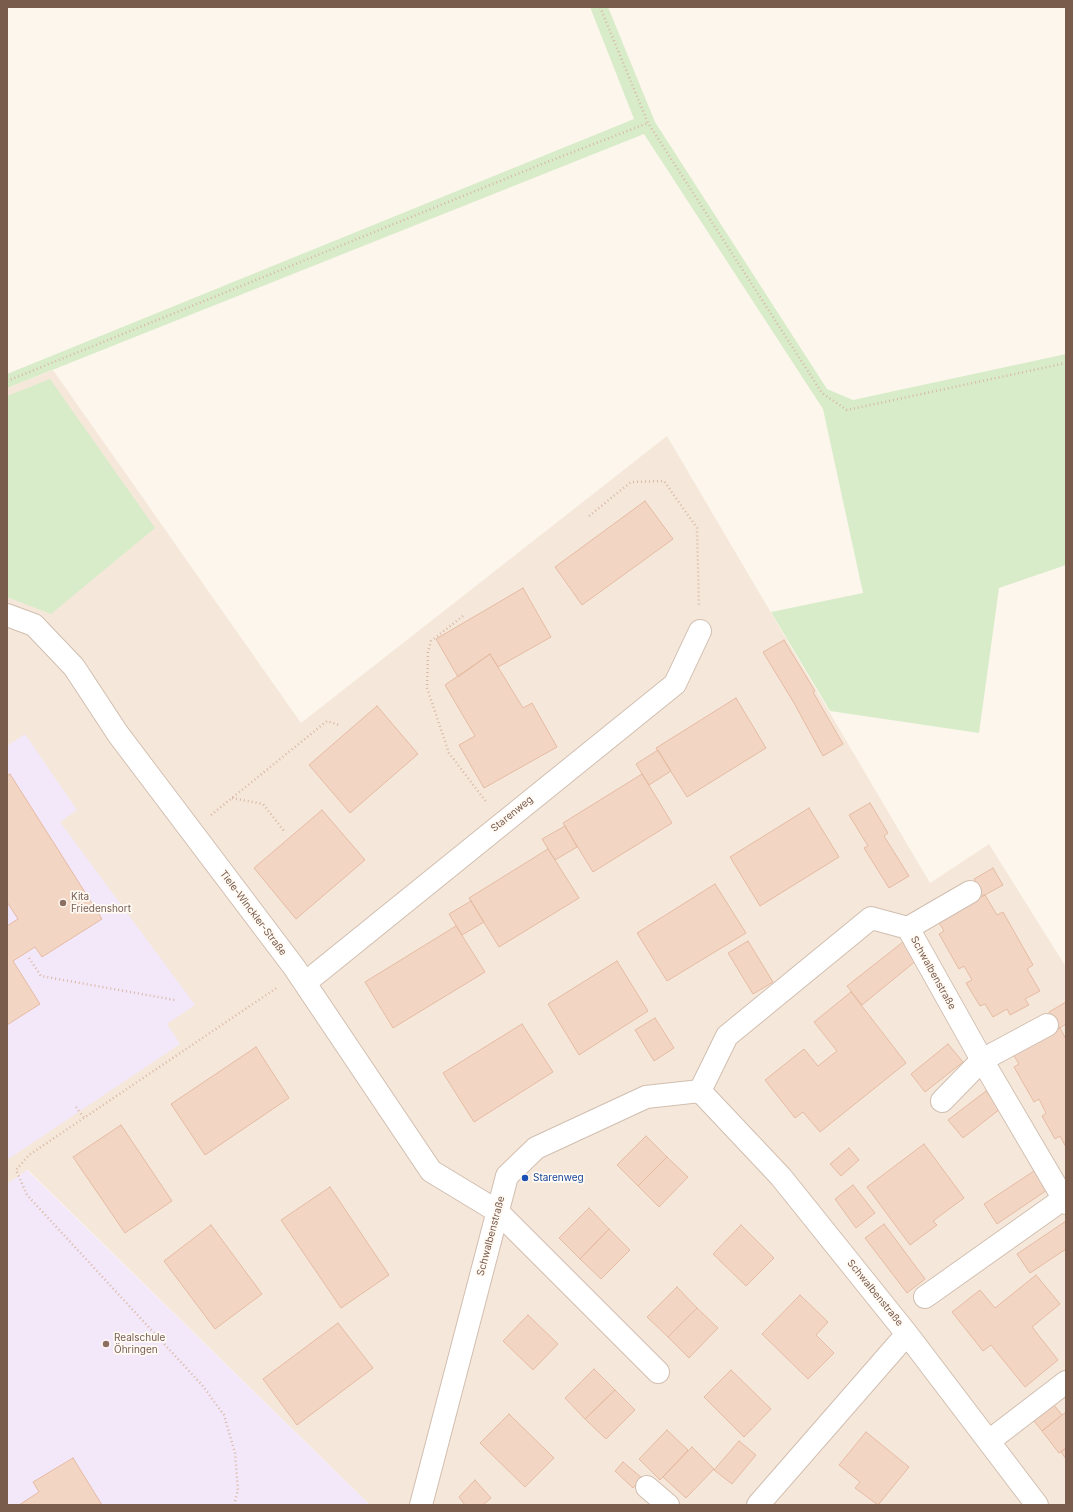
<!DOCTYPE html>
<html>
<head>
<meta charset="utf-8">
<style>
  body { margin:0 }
  #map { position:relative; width:1073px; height:1512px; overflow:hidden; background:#fdf6ec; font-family:Inter,sans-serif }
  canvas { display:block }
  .frame { position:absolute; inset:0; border:8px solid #7a5c4d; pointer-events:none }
</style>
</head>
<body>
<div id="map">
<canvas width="1073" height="1512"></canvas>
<div class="frame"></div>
</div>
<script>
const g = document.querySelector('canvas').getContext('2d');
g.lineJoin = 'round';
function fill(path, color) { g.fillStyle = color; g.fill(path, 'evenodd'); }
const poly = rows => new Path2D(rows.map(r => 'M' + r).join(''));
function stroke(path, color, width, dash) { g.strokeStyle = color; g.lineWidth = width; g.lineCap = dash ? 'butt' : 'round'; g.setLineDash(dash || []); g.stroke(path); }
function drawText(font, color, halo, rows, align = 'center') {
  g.font = font + ' Inter,sans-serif'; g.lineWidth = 3.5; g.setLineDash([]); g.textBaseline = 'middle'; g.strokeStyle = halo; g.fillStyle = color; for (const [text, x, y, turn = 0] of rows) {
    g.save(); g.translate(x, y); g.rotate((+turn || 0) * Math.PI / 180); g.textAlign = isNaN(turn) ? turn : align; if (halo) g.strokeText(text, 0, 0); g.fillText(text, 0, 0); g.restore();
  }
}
const residential = poly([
  [53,370,301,723,667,436,930,883,989,844,1066,967,1066,1505,370,1505,28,1170,7,1184,7,388]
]);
const education = poly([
  [25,734,77,810,60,822,195,1005,167,1024,180,1044,7,1160,7,746],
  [27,1170,370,1505,7,1505,7,1184]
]);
const green = poly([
  [590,7,608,7,655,122,827,389,853,400,1066,354,1066,565,999,588,979,733,830,711,771,612,863,593,823,409,644,134,7,388,7,374,634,119],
  [50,379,155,528,51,614,7,597,7,396]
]);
const building = poly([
  [645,501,673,539,582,605,555,567,645,501],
  [523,588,551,637,498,667,490,654,458,677,436,639,523,588],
  [784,640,815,691,813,692,843,744,823,756,794,703,763,652,784,640],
  [490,654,523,708,532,703,557,747,484,788,459,745,475,736,445,685,490,654],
  [736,698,766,748,687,797,656,748,736,698],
  [377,706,418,754,350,813,309,765,377,706],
  [658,750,671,771,649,785,636,764,658,750],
  [10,774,102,919,42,957,35,947,13,961,40,1004,7,1025,7,926,18,919,7,902,7,776,10,774],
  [642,774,672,823,593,872,563,823,642,774],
  [870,803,888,833,884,836,909,876,889,888,864,848,868,846,849,815,870,803],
  [809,808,839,857,760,906,730,857,809,808],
  [322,810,365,860,296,919,254,868,322,810],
  [565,826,577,847,555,860,542,839,565,826],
  [548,849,579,898,499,947,469,898,548,849],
  [993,868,1003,885,983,896,974,879,993,868],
  [715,884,746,933,667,981,637,933,715,884],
  [985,895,997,915,1003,912,1033,965,1027,969,1040,991,1025,999,1029,1005,1010,1015,1007,1009,993,1017,985,1004,980,1006,966,983,972,980,964,966,959,969,939,934,944,931,938,921,985,895],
  [471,901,484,922,462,935,449,914,471,901],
  [456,926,485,972,393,1028,365,982,456,926],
  [748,941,773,982,753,994,728,953,748,941],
  [903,942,917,960,862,1005,847,986,903,942],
  [617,961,648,1011,579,1055,548,1004,617,961],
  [851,992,906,1063,820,1132,803,1112,795,1118,765,1080,804,1049,818,1066,837,1051,814,1022,851,992],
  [1066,1002,1066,1024,1058,1029,1049,1012,1066,1002],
  [655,1018,674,1048,654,1061,635,1030,655,1018],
  [522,1024,553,1072,474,1122,443,1073,522,1024],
  [1060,1028,1066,1039,1066,1147,1060,1136,1055,1139,1042,1116,1046,1113,1039,1099,1034,1102,1014,1067,1019,1064,1013,1054,1060,1028],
  [948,1044,963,1062,925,1092,911,1074,948,1044],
  [256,1047,289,1098,205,1155,171,1104,256,1047],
  [986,1091,1000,1109,963,1138,948,1120,986,1091],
  [121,1125,172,1201,125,1233,73,1157,121,1125],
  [646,1136,667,1157,638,1186,617,1165,646,1136],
  [924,1144,964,1198,933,1221,937,1225,910,1245,867,1187,924,1144],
  [849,1148,859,1160,841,1176,830,1164,849,1148],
  [667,1157,688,1177,659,1207,638,1186,667,1157],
  [1034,1171,1047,1190,997,1224,984,1204,1034,1171],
  [853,1185,875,1213,856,1228,835,1199,853,1185],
  [330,1187,389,1275,341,1308,281,1220,330,1187],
  [589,1208,609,1229,580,1259,559,1238,589,1208],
  [1066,1221,1066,1249,1030,1273,1017,1254,1066,1221],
  [884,1224,925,1279,907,1293,865,1238,884,1224],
  [211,1225,262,1294,215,1329,164,1261,211,1225],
  [741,1225,774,1258,746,1286,713,1254,741,1225],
  [609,1229,630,1250,601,1279,580,1259,609,1229],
  [1036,1275,1060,1304,1032,1327,1058,1360,1025,1387,991,1345,983,1351,952,1312,980,1290,995,1308,1036,1275],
  [677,1287,697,1308,668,1337,647,1317,677,1287],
  [800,1295,828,1322,816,1335,834,1353,808,1379,762,1334,800,1295],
  [697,1308,718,1328,689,1358,668,1337,697,1308],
  [528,1315,558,1344,533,1370,503,1341,528,1315],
  [338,1323,373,1368,297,1425,263,1379,338,1323],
  [594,1369,615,1390,585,1419,565,1398,594,1369],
  [731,1370,771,1409,744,1437,704,1397,731,1370],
  [615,1390,635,1410,606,1439,585,1419,615,1390],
  [1054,1405,1062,1415,1042,1431,1034,1421,1054,1405],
  [1066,1412,1066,1448,1059,1453,1042,1431,1066,1412],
  [509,1414,554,1458,525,1487,480,1443,509,1414],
  [667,1430,688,1450,660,1480,639,1459,667,1430],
  [866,1432,909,1467,878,1505,855,1488,860,1482,839,1465,866,1432],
  [739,1441,756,1455,732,1484,714,1470,739,1441],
  [692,1447,714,1469,686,1498,663,1477,692,1447],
  [1066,1448,1066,1459,1061,1452,1066,1448],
  [73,1458,102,1505,19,1505,39,1492,33,1482,73,1458],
  [623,1462,642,1478,633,1488,615,1471,623,1462],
  [475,1480,491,1498,483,1505,465,1505,459,1497,475,1480]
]);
const path = poly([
  [600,7,648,123,822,393,847,410,1066,363],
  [7,381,537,166,648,123],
  [589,516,631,482,664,481,697,528,699,607],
  [463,616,431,641,428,652,427,688,449,753,487,803],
  [232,798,263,804,284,831],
  [211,815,327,721,339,725],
  [29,958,41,976,175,1000],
  [76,1107,84,1118],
  [234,1505,238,1490,235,1453,224,1415,202,1385,27,1195,16,1170,29,1155,278,987]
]);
const minor = poly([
  [7,615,34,625,74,667,118,734,294,967,431,1171,497,1211,658,1372],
  [908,928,970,892],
  [305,983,675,684,700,631],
  [700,1091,727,1036,871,918,908,928,982,1060,1066,1203],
  [942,1101,982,1060,1047,1025],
  [925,1297,1066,1197],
  [989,1441,1066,1382],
  [647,1487,668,1505],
  [421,1505,507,1176,536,1148,646,1097,700,1091,781,1177,907,1334,1037,1505],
  [758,1505,907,1334]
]);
const markers = [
  [63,903,4,"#8d6e63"],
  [525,1178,4,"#1a4fb4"],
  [106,1344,4,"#8d6e63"]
];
const streetNames = [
  ["Starenweg",512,814,-39],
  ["Tiele-Winckler-Straße",253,913,53],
  ["Schwalbenstraße",933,973,61],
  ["Schwalbenstraße",491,1236,-75],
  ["Schwalbenstraße",875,1293,51]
];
const educationNames = [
  ["Kita",71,897],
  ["Friedenshort",71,909],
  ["Realschule",114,1338],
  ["Öhringen",114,1350]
];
const transitNames = [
  ["Starenweg",533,1178]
];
fill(residential, '#f5e8da');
fill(education, '#f3e8fa');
fill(green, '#d8ecc9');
fill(building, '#f3d5c3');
stroke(building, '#e6bba3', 1);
stroke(minor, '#d1beb0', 24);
stroke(path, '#d9b8a5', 2.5, [1, 3]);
stroke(minor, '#fff', 22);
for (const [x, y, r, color] of markers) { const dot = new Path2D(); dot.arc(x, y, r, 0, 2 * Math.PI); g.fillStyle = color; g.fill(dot); stroke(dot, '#fffaf3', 1.5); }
drawText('10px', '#7a5c4d', '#fffaf3', streetNames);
drawText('10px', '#785e54', '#fffaf3', educationNames, 'left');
drawText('10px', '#164399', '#fffaf3', transitNames, 'left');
</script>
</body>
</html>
